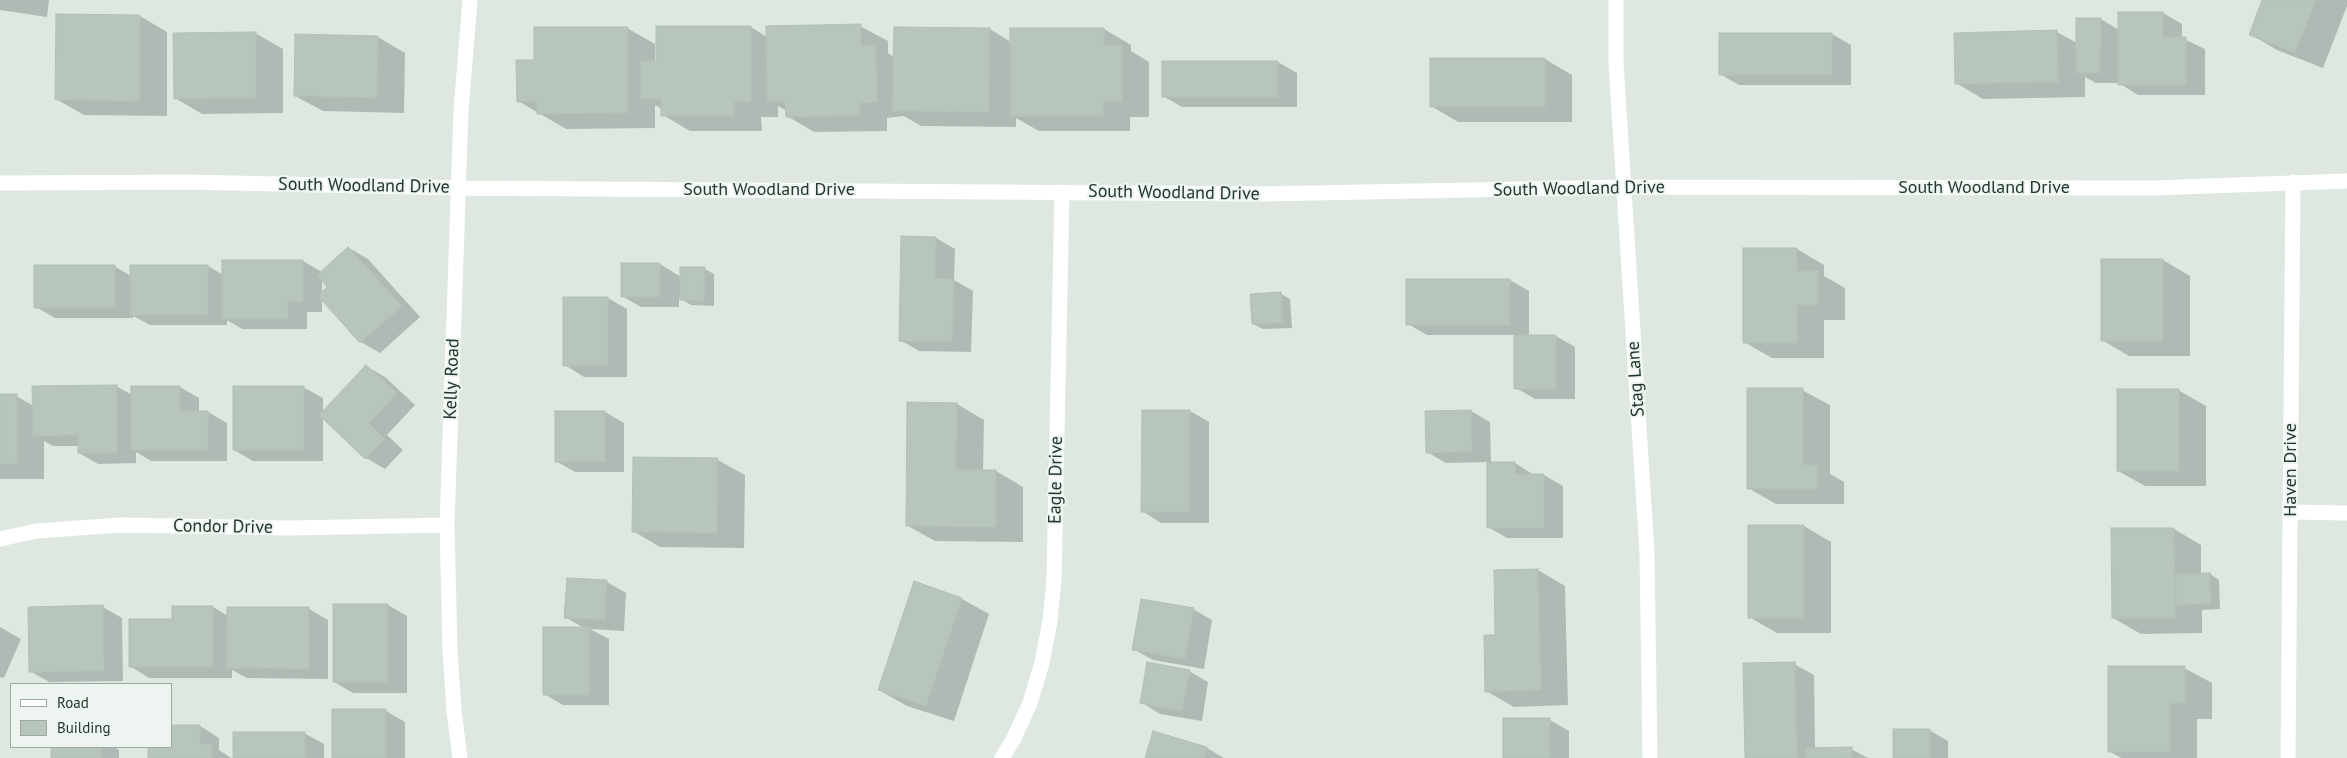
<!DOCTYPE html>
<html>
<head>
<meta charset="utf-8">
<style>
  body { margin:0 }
  #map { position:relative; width:2347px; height:758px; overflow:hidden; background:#dee8e1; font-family:"PT Sans",sans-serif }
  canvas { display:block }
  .legend { position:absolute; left:10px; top:683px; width:162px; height:65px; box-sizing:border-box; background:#eef5f0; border:1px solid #9ca9a2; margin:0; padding:6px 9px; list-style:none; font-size:15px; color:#21362c }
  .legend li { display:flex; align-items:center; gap:10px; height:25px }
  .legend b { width:25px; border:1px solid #9ca9a2 }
</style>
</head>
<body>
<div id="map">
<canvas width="2347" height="758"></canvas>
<ul class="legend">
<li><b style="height:6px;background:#fff"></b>Road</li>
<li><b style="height:14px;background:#b7c5bd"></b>Building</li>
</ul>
</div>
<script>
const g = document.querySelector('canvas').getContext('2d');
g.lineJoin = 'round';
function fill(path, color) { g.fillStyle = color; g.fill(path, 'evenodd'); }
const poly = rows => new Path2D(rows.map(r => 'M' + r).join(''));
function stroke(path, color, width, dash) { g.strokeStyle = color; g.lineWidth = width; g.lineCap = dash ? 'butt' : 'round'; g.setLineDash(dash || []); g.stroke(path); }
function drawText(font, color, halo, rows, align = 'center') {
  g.font = font + ' "PT Sans",sans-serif'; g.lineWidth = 4; g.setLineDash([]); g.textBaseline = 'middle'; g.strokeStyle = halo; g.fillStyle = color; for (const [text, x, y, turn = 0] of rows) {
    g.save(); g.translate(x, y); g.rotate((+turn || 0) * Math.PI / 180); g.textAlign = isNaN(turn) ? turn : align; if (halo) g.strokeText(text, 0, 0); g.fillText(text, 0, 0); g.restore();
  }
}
const shadow = poly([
  [0,0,49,0,47,17,0,10],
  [2264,0,2347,0,2347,6,2323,68,2277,50,2250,34],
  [2163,13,2182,24,2182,38,2205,49,2205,95,2138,95,2119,83,2096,83,2085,77,2085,97,1983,99,1956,83,2057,32,2077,43,2101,19,2119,30],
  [140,16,167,32,167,116,84,115,56,99],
  [860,26,888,41,888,53,894,57,895,28,990,29,1011,42,1104,29,1131,45,1131,51,1149,62,1149,117,1130,117,1130,131,1039,131,1016,118,1016,127,921,126,904,116,887,118,887,131,814,132,787,116,787,111,778,106,778,117,761,117,762,131,690,131,663,115,663,110,655,105,655,128,566,129,518,101,535,62,627,28,655,44,655,62,751,27,767,37],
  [255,33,283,49,283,113,202,114,175,98],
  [1832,34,1851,45,1851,85,1739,85,1720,74],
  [378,37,405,53,404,113,323,111,295,96],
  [1545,59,1572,75,1572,122,1458,122,1431,106],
  [1278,62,1297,73,1297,107,1182,107,1163,96],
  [936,238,955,249,954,280,973,291,971,352,919,351,900,340],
  [349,248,368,259,420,317,380,353,361,342,322,299,322,312,307,312,307,329,242,329,227,320,227,325,150,325,133,316,133,318,55,318,36,307,114,266,131,276,208,266,223,275,303,261,322,272],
  [322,279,329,287,322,293],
  [1744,249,1797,249,1824,265,1824,276,1845,288,1845,320,1824,320,1824,358,1772,358,1744,342],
  [2163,260,2190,276,2190,356,2129,356,2102,340],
  [660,264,681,277,705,269,714,274,714,306,691,305,679,298,679,307,641,307,622,296],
  [1408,280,1510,280,1529,291,1529,336,1556,336,1575,347,1575,399,1535,399,1516,388,1516,335,1427,335,1408,324],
  [1281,294,1290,299,1292,328,1263,329,1253,324],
  [608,298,627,309,627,377,584,377,565,365],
  [366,366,385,377,415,405,387,435,403,450,385,469,366,458,323,417,323,461,253,461,234,450,303,387,323,398,323,413],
  [116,386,132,395,180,387,199,398,199,412,208,412,227,423,227,461,151,461,136,452,136,463,98,464,79,453,79,446,53,446,44,441,44,479,0,479,0,396,16,396,34,406],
  [1802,390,1830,405,1830,474,1844,482,1844,504,1776,504,1748,488],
  [2178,390,2206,406,2206,486,2145,486,2118,471],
  [957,404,984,420,983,471,996,471,1023,487,1023,542,935,541,908,526],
  [1190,411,1209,422,1209,523,1161,523,1142,511],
  [1471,411,1490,422,1491,463,1515,463,1534,475,1544,475,1563,486,1563,538,1507,538,1488,527,1488,462,1446,463,1427,452],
  [556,412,605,412,624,423,624,472,575,472,556,461],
  [718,460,745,475,744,548,660,547,633,531],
  [1804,526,1831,542,1831,633,1777,633,1749,617],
  [2174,529,2201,545,2201,575,2210,574,2219,580,2220,609,2202,610,2202,633,2141,634,2113,618],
  [1538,570,1565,586,1568,705,1514,707,1486,691,1497,636,1495,571],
  [607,582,626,593,624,631,590,629,609,639,609,705,563,705,544,694,584,628,565,617],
  [915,583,962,599,989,614,954,721,907,706,879,690],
  [388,605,407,616,407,693,353,693,334,682],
  [103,607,122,618,123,681,49,682,30,671],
  [213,607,228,616,309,609,328,620,328,679,247,678,232,670,232,678,149,678,130,666,173,620],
  [1193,609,1212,620,1204,669,1153,660,1133,649],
  [0,627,21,639,4,678,0,677],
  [1794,664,1814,675,1815,749,1851,749,1868,758,1746,758],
  [2184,668,2212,683,2212,719,2197,719,2197,758,2121,758,2109,751],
  [1189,671,1208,682,1202,721,1160,714,1141,702],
  [386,711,405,722,405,758,333,758],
  [1550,720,1569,731,1569,758,1504,758],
  [200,726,219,738,219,750,231,758,149,758,149,747,171,747],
  [1929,730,1948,741,1948,758,1894,758],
  [304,733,324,744,324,758,234,758],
  [52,747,114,747,119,750,119,758,52,758],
  [1207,748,1224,758,1147,758]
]);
const building = poly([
  [2262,0,2316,0,2295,53,2249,35,2262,0],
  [2118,12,2163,12,2163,37,2186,37,2186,85,2118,85,2118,12],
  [56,14,140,15,140,101,55,100,56,14],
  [2076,18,2101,18,2100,73,2076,73,2076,18],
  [861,24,861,45,876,45,877,102,860,103,860,116,786,117,785,101,767,101,766,26,861,24],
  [656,26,751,26,751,102,734,102,735,116,661,116,661,99,641,99,641,61,656,61,656,26],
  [534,27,628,27,628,113,537,114,537,102,517,102,516,60,534,60,534,27],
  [894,27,990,28,989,112,892,111,894,27],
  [1010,28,1104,28,1104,45,1122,45,1122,102,1103,102,1103,116,1010,116,1010,28],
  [2057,30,2058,82,1955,84,1954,33,2057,30],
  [256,32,256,98,174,99,173,33,256,32],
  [1719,33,1832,33,1832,75,1719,75,1719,33],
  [295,34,378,36,377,98,294,96,295,34],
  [1430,58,1545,58,1545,107,1430,107,1430,58],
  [1162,61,1278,61,1278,97,1162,97,1162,61],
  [901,236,936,237,935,278,954,279,952,342,899,341,901,236],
  [348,247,402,306,360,343,318,296,327,287,317,275,348,247],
  [1743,248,1797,248,1797,271,1818,271,1818,305,1797,305,1797,343,1743,343,1743,248],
  [2101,259,2163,259,2163,341,2101,341,2101,259],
  [222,260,303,260,303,302,288,302,288,319,222,319,222,260],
  [621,263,660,263,660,297,621,297,621,263],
  [34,265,115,265,115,308,34,308,34,265],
  [130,265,208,265,208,315,130,315,130,265],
  [680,267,705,267,704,301,680,300,680,267],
  [1406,279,1510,279,1510,325,1406,325,1406,279],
  [1281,292,1283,323,1252,324,1250,294,1281,292],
  [563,297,608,297,608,366,563,366,563,297],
  [1514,335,1556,335,1556,389,1514,389,1514,335],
  [366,365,397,393,369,423,385,439,365,459,319,415,366,365],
  [117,385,117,453,78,453,78,435,33,436,32,386,117,385],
  [131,386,180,386,180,411,208,411,208,450,131,450,131,386],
  [233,386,304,386,304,450,233,450,233,386],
  [1747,388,1803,388,1803,465,1817,465,1817,489,1747,489,1747,388],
  [2117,389,2179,389,2179,471,2117,471,2117,389],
  [0,394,17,394,17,464,0,464,0,394],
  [907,402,957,403,956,470,996,470,996,527,906,526,907,402],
  [1142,410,1190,410,1190,512,1141,512,1142,410],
  [1471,410,1472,452,1426,453,1425,411,1471,410],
  [555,411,605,411,605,462,555,462,555,411],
  [633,457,718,458,717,533,632,532,633,457],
  [1487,462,1515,462,1515,474,1544,474,1544,528,1487,528,1487,462],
  [1748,525,1804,525,1804,618,1748,618,1748,525],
  [2111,528,2174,528,2175,618,2112,618,2111,528],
  [1538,569,1541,690,1485,692,1484,635,1495,635,1494,570,1538,569],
  [2210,573,2211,604,2176,605,2176,574,2210,573],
  [567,578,607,580,605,620,564,618,567,578],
  [914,581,962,598,926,706,878,690,914,581],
  [1141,599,1194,608,1185,659,1132,650,1141,599],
  [333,604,388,604,388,682,333,682,333,604],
  [103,605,104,671,29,672,28,607,103,605],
  [172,606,213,606,213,667,129,667,129,619,172,619,172,606],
  [227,607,309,607,309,669,226,668,227,607],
  [543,627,590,627,590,695,543,695,543,627],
  [1147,662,1190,670,1182,711,1140,703,1147,662],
  [1795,662,1797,758,1745,758,1743,663,1795,662],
  [2108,666,2185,666,2185,703,2170,703,2170,752,2108,752,2108,666],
  [332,709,386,709,386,758,332,758,332,709],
  [1503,718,1550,718,1550,758,1503,758,1503,718],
  [171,725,200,725,200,744,212,745,212,758,148,758,148,747,171,747,171,725],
  [1893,729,1930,729,1930,758,1893,758,1893,729],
  [1153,731,1207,747,1204,758,1145,758,1153,731],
  [233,732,305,732,305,758,233,758,233,732],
  [51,747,101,747,101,758,51,758,51,747],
  [1852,747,1852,758,1806,758,1806,748,1852,747]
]);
const street = poly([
  [1616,0,1616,63,1647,553,1650,758],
  [0,183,187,182,459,188,1261,194,1624,187,2153,188,2347,181],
  [2291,512,2347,513],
  [0,539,37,531,120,525,289,528,447,525],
  [460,758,454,711,450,650,447,525,461,110,470,0],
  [1002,758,1013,740,1030,703,1042,663,1050,621,1054,579,1062,192],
  [2288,758,2293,182]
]);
const streetNames = [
  ["South Woodland Drive",364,186,1],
  ["South Woodland Drive",1984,188],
  ["South Woodland Drive",1579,189,-1],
  ["South Woodland Drive",769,190],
  ["South Woodland Drive",1174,193,1],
  ["Kelly Road",452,379,-88],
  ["Stag Lane",1636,379,-94],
  ["Haven Drive",2291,470,-90],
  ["Eagle Drive",1056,480,-89],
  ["Condor Drive",223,527,1]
];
fill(shadow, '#0003');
fill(building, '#b7c5bd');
stroke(building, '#b1c1b7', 1);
stroke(street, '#fff', 15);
drawText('18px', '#21362c', '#eef5f0', streetNames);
</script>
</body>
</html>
